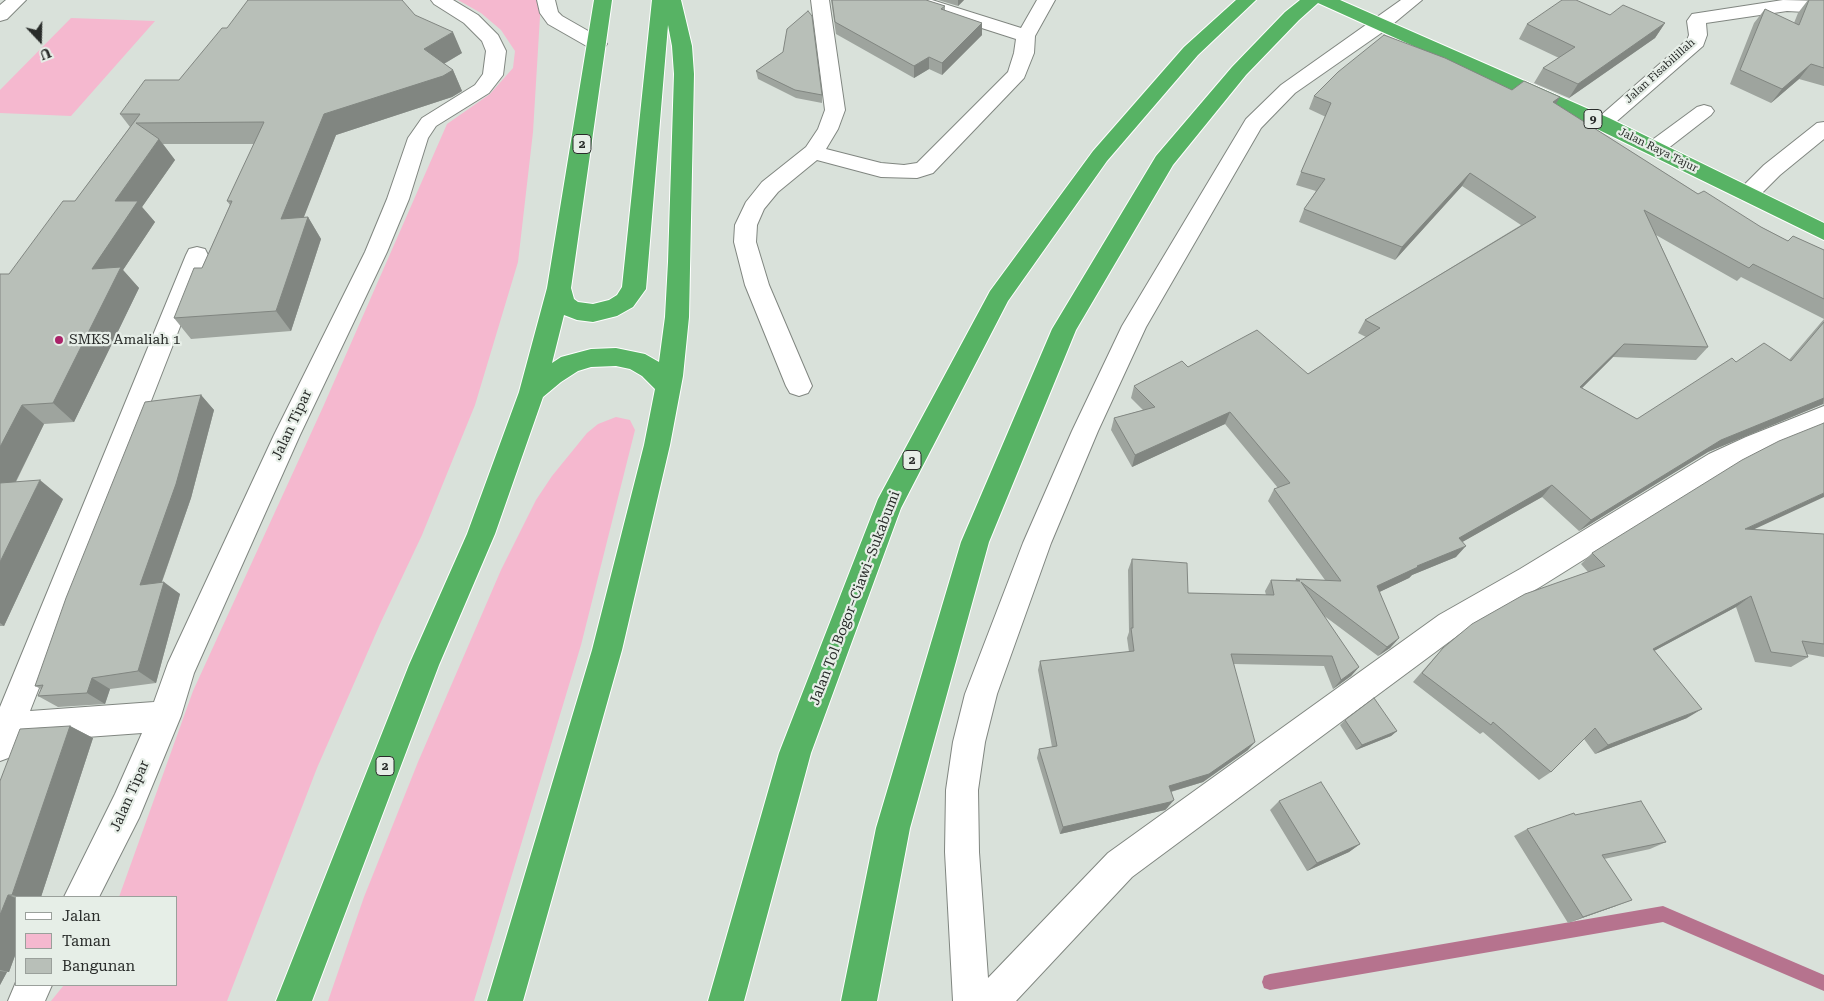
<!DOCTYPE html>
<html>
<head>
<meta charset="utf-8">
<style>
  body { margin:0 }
  #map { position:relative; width:1824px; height:1001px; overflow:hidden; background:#d9e1da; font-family:"Roboto Serif",serif }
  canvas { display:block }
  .legend { position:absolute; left:15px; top:896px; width:162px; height:90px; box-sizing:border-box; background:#e6eee7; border:1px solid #9aa09b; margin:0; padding:6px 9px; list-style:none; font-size:15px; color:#292c2a }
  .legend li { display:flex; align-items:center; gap:10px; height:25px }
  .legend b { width:25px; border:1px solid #9aa09b }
  .north { position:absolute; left:15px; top:15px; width:50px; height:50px; -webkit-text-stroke:4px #e6eee7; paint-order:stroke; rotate:159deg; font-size:14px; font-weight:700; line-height:20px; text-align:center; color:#292c2a }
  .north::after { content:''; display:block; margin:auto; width:18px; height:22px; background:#292c2a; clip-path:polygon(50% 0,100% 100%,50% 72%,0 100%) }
</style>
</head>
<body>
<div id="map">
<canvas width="1824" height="1001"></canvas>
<ul class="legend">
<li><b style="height:6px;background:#fff"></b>Jalan</li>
<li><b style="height:14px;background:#f5b8cf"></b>Taman</li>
<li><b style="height:14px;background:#b8bfb8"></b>Bangunan</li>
</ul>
<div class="north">U</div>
</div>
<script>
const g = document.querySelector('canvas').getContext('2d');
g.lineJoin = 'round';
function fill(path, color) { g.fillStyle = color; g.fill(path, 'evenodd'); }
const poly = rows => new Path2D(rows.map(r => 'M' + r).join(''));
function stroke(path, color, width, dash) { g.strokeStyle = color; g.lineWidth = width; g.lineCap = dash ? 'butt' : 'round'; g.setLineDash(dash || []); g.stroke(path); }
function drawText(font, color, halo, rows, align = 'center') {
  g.font = font + ' "Roboto Serif",serif'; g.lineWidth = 4.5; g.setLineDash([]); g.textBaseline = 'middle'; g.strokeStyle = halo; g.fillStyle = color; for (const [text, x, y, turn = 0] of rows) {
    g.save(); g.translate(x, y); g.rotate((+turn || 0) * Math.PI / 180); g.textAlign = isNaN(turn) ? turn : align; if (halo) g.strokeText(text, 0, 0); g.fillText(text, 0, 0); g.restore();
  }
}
const green = poly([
  [458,0,541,0,533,132,518,262,475,405,422,535,380,624,317,768,227,1001,51,1001,64,985,176,985,176,897,119,897,193,691,323,407,447,124,490,94,513,68,515,51,501,30,481,13],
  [71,18,155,21,71,116,0,113,0,90],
  [616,417,630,420,635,430,581,645,474,1001,328,1001,364,897,418,762,501,570,536,500,552,476,587,433,598,424]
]);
const stream = poly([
  [1663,906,1824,975,1824,991,1663,922,1270,990,1264,988,1262,982,1264,976,1270,974,1663,906]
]);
const minor = poly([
  [6,0,26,0,7,19,0,21,0,5,6,0],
  [431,0,453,0,478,15,498,35,506,51,503,75,489,93,436,126,428,138,409,199,387,252,300,435,194,673,181,716,139,818,99,897,64,897,115,794,142,733,17,742,11,757,0,761,0,707,186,255,189,249,197,247,205,249,208,255,30,711,154,702,168,663,274,435,365,252,387,199,408,138,422,118,475,85,483,74,486,51,482,41,464,23,434,4,431,0],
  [537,0,555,0,558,12,562,16,604,40,607,44,604,48,597,50,590,48,548,24,540,13,537,0],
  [811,0,829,0,845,110,838,129,826,149,881,163,904,165,917,163,1008,72,1014,53,1016,39,907,4,904,0,932,0,1021,28,1037,0,1055,0,1035,36,1034,53,1024,78,933,173,917,178,881,177,817,160,778,192,764,209,757,225,756,242,769,285,812,386,808,393,799,396,790,393,786,386,745,285,734,242,735,225,746,202,762,182,806,147,818,129,825,110,811,0],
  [1401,0,1422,0,1387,29,1295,93,1261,128,1146,327,1098,431,1051,543,997,694,985,742,978,790,979,852,988,978,1108,853,1439,615,1520,569,1709,454,1746,437,1824,406,1824,427,1764,451,1727,470,1540,587,1461,633,1132,877,1016,1001,953,1001,945,852,946,790,953,742,965,694,1023,543,1072,431,1122,326,1246,119,1281,85,1401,0],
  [1783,0,1824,1,1824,13,1787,11,1706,23,1707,35,1703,46,1609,128,1602,129,1595,128,1592,123,1687,40,1689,35,1687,21,1692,14,1783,0],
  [1704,105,1711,107,1714,111,1711,115,1662,153,1655,155,1648,153,1644,148,1648,143,1697,107,1704,105],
  [1824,122,1824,139,1780,175,1756,199,1748,201,1740,199,1737,194,1740,189,1764,165,1817,123,1824,122],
  [16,982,16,985,52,985,45,1001,8,1001,16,982]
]);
const highway = poly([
  [594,0,612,0,571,288,574,299,578,302,593,304,609,300,617,295,622,287,652,0,681,0,692,46,694,74,689,317,683,376,670,445,622,650,523,1001,487,1001,592,650,644,445,655,389,642,376,630,369,616,366,591,367,578,371,561,382,543,397,495,534,439,665,312,1001,276,1001,409,665,467,534,519,392,547,288,594,0],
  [668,25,672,46,674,74,668,262,665,317,659,362,645,354,616,348,591,349,561,357,552,363,564,315,577,320,593,322,617,316,633,307,646,289,668,25],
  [1236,0,1256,0,1198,55,1107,161,1008,301,901,508,811,753,744,1001,708,1001,779,753,878,499,990,291,1093,151,1184,47,1236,0],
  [1300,0,1340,0,1609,118,1824,223,1824,240,1595,128,1318,3,1299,20,1246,75,1173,165,1076,330,989,542,910,828,877,1001,841,1001,876,828,961,542,1052,329,1156,156,1232,67,1285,12,1300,0]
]);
const wall = poly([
  [831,0,926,0,945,6,945,11,982,23,982,35,942,75,929,69,914,78,836,34],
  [938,0,964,0,958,6],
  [1808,0,1824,0,1824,86,1799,79,1771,103,1730,84,1754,23,1765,9,1794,23,1798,13],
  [415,15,462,53,444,64,453,70,462,91,452,97,336,135,303,218,308,217,321,239,291,331,191,339,174,318,202,268,230,205,227,201,254,144,163,144,175,160,142,207,155,222,123,270,139,288,74,422,44,424,16,482,63,499,4,626,0,626,0,274,9,274,75,201,130,127,120,114,179,80,227,28],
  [1610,15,1665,23,1655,38,1569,98,1534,83,1543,68,1559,58,1519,39,1527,24],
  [783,52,822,95,822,103,796,98,758,79,756,71],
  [1512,90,1556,104,1698,194,1788,241,1793,236,1824,250,1824,405,1823,404,1708,452,1579,531,1542,497,1462,542,1456,557,1412,575,1409,578,1379,592,1399,638,1390,648,1378,656,1323,615,1359,667,1351,676,1333,689,1324,666,1234,664,1248,750,1203,782,1171,792,1168,807,1165,810,1060,834,1037,758,1039,749,1052,747,1038,670,1040,661,1129,652,1127,638,1129,632,1128,570,1132,559,1188,593,1266,595,1265,591,1271,580,1295,581,1296,579,1325,580,1268,501,1274,489,1278,488,1225,424,1132,467,1111,430,1114,418,1143,410,1131,398,1134,386,1188,367,1308,374,1366,337,1358,333,1365,320,1521,225,1462,186,1395,260,1299,222,1304,209,1316,191,1296,185,1301,172,1326,117,1309,109,1314,96],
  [1656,235,1737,281,1741,277,1824,319,1789,360,1736,362,1637,419,1582,388,1613,357,1696,360,1708,347],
  [201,395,214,410,191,498,162,582,180,594,156,683,110,689,105,704,58,707,38,696,41,689,35,686],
  [1754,529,1824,534,1824,657,1807,654,1808,657,1791,667,1755,662,1736,607,1654,651,1687,718,1595,754,1584,739,1551,772,1539,780,1483,732,1480,734,1413,682,1434,658,1443,648,1588,572,1581,564,1592,553],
  [1345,720,1397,731,1391,736,1356,750,1340,725],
  [70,726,93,738,41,897,16,897,16,953,9,972,7,972,0,985,0,781],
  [1279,801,1360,844,1349,852,1307,871,1270,810],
  [1575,815,1666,842,1650,849,1604,859,1616,906,1568,923,1514,836,1527,829]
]);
const shadedWall = poly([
  [958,0,964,0,958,6],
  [982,23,982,35,942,75,942,63],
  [1665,23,1655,38,1569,98,1578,84],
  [453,32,462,53,433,70,424,49],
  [929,57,929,69,914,78,914,66],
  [1811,64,1799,79,1771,103,1782,89],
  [453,70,462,91,452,97,336,135,295,240,281,219,324,114],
  [1560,97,1552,111,1553,102],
  [159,139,175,160,142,207,155,222,123,270,139,288,74,422,53,403,92,269,115,201],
  [1470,173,1462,186,1395,260,1402,247],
  [308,217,321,239,291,331,276,311],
  [1624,344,1613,357,1570,400,1580,387],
  [201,395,214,410,191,498,156,598,140,585],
  [1824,398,1823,404,1708,452,1579,531,1591,520,1721,440],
  [22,405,44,424,5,503,0,500,0,447],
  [1230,412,1225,424,1132,467,1135,455],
  [40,480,63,499,4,626,0,623,0,562],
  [1552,485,1542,497,1450,549,1459,538],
  [1824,493,1824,497,1731,540,1745,529],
  [1466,546,1456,557,1412,575,1409,578,1369,597,1377,586,1417,566],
  [164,582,180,594,156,683,138,671],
  [1751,596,1736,607,1639,659,1653,649],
  [1399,638,1390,648,1378,656,1387,647],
  [1359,667,1351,676,1333,689,1341,680],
  [92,678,110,689,105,704,87,693],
  [1702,709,1687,718,1595,754,1608,745],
  [70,726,93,738,41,897,20,897,12,895],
  [1397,731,1391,736,1356,750,1362,745],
  [1255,742,1248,750,1203,782,1163,794,1169,786],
  [1174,800,1168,807,1165,810,1060,834,1063,827],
  [1360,844,1349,852,1307,871,1317,863],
  [8,895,16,898,16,953,9,972,0,970,0,915],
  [1632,900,1616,906,1568,923,1583,917],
  [0,971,7,972,0,985]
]);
const building = poly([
  [248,0,402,0,415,15,453,32,424,49,453,70,443,76,324,114,281,219,308,217,276,311,174,318,194,268,202,268,232,201,227,201,264,122,136,123,159,139,115,201,138,201,92,269,121,267,53,403,22,405,0,447,0,274,9,274,63,201,75,201,140,114,120,114,145,80,179,80,222,28,227,28,248,0],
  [832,0,926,0,945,6,941,9,982,23,942,63,929,57,914,66,835,22,832,0],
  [1562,0,1576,0,1610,15,1623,5,1665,23,1578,84,1543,68,1575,47,1527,24,1562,0],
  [1809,0,1824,0,1824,68,1811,64,1782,89,1740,70,1765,9,1799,25,1809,0],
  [808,11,812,16,822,95,795,90,756,71,783,52,787,29,808,11],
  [1384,35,1445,58,1512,90,1524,81,1560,97,1553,102,1698,194,1704,191,1761,227,1788,241,1793,236,1824,250,1824,299,1753,264,1749,268,1644,210,1708,347,1624,344,1580,387,1637,419,1732,358,1736,362,1764,343,1791,361,1824,322,1824,398,1721,440,1591,520,1552,485,1459,538,1466,546,1417,566,1418,567,1377,586,1399,638,1387,647,1301,582,1359,667,1341,680,1332,656,1231,654,1255,742,1209,774,1169,786,1174,800,1170,802,1063,827,1039,749,1057,746,1040,661,1134,651,1131,628,1133,628,1132,559,1187,563,1188,593,1274,595,1271,580,1300,581,1296,579,1341,581,1274,489,1290,483,1230,412,1135,455,1114,418,1155,407,1134,386,1182,361,1188,367,1257,330,1308,374,1380,328,1365,320,1536,217,1470,173,1402,247,1304,209,1325,179,1301,172,1331,103,1314,96,1338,72,1384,35],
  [201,395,176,484,140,585,164,582,138,671,92,678,87,693,38,696,43,685,35,686,66,598,145,402,201,395],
  [1824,423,1824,493,1745,529,1824,534,1824,644,1802,641,1808,657,1771,652,1751,596,1653,649,1702,709,1608,745,1595,728,1551,772,1493,722,1491,725,1422,673,1443,648,1472,624,1525,594,1605,566,1592,553,1742,460,1779,441,1824,423],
  [40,480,0,562,0,483,40,480],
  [1374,698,1397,731,1362,745,1345,720,1374,698],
  [70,726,12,895,8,895,0,915,0,781,20,729,70,726],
  [1321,782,1360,844,1317,863,1279,801,1321,782],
  [1641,801,1666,842,1602,855,1632,900,1583,917,1527,829,1574,813,1575,815,1641,801]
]);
const markers = [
  [59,340,5,"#ab2369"]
];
const farStreetnames = [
  ["Jalan Fisabilillah",1660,71,-42],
  ["Jalan Raya Tajur",1658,150,26]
];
const shields = [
  [1593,119,18],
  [582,144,18],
  [912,460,18],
  [385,766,18]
];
const shieldNames = [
  ["9",1593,119],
  ["2",582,144],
  ["2",912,460],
  ["2",385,766]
];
const poiNames = [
  ["SMKS Amaliah 1",69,340]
];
const streetNames = [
  ["Jalan Tipar",292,425,-65],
  ["Jalan Tol Bogor–Ciawi–Sukabumi",855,598,-69],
  ["Jalan Tipar",130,796,-66]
];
fill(green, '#f5b8cf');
fill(stream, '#b6738e');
stroke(minor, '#808680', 2);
stroke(highway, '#fff', 2);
fill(minor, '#fff');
fill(highway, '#57b364');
fill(wall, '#9ea49e');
fill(shadedWall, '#818681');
fill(building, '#b8bfb8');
stroke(building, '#818681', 1);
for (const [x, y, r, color] of markers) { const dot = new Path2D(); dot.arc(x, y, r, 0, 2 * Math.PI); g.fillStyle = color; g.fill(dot); stroke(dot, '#e6eee7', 2); }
drawText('11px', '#292c2a', '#e6eee7', farStreetnames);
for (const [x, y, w] of shields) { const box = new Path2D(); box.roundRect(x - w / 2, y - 9.5, w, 19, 4); g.fillStyle = '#e6eee7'; g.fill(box); stroke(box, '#292c2a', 1); }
drawText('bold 12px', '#292c2a', null, shieldNames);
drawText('14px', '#292c2a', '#e6eee7', poiNames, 'left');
drawText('14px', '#292c2a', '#e6eee7', streetNames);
</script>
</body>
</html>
